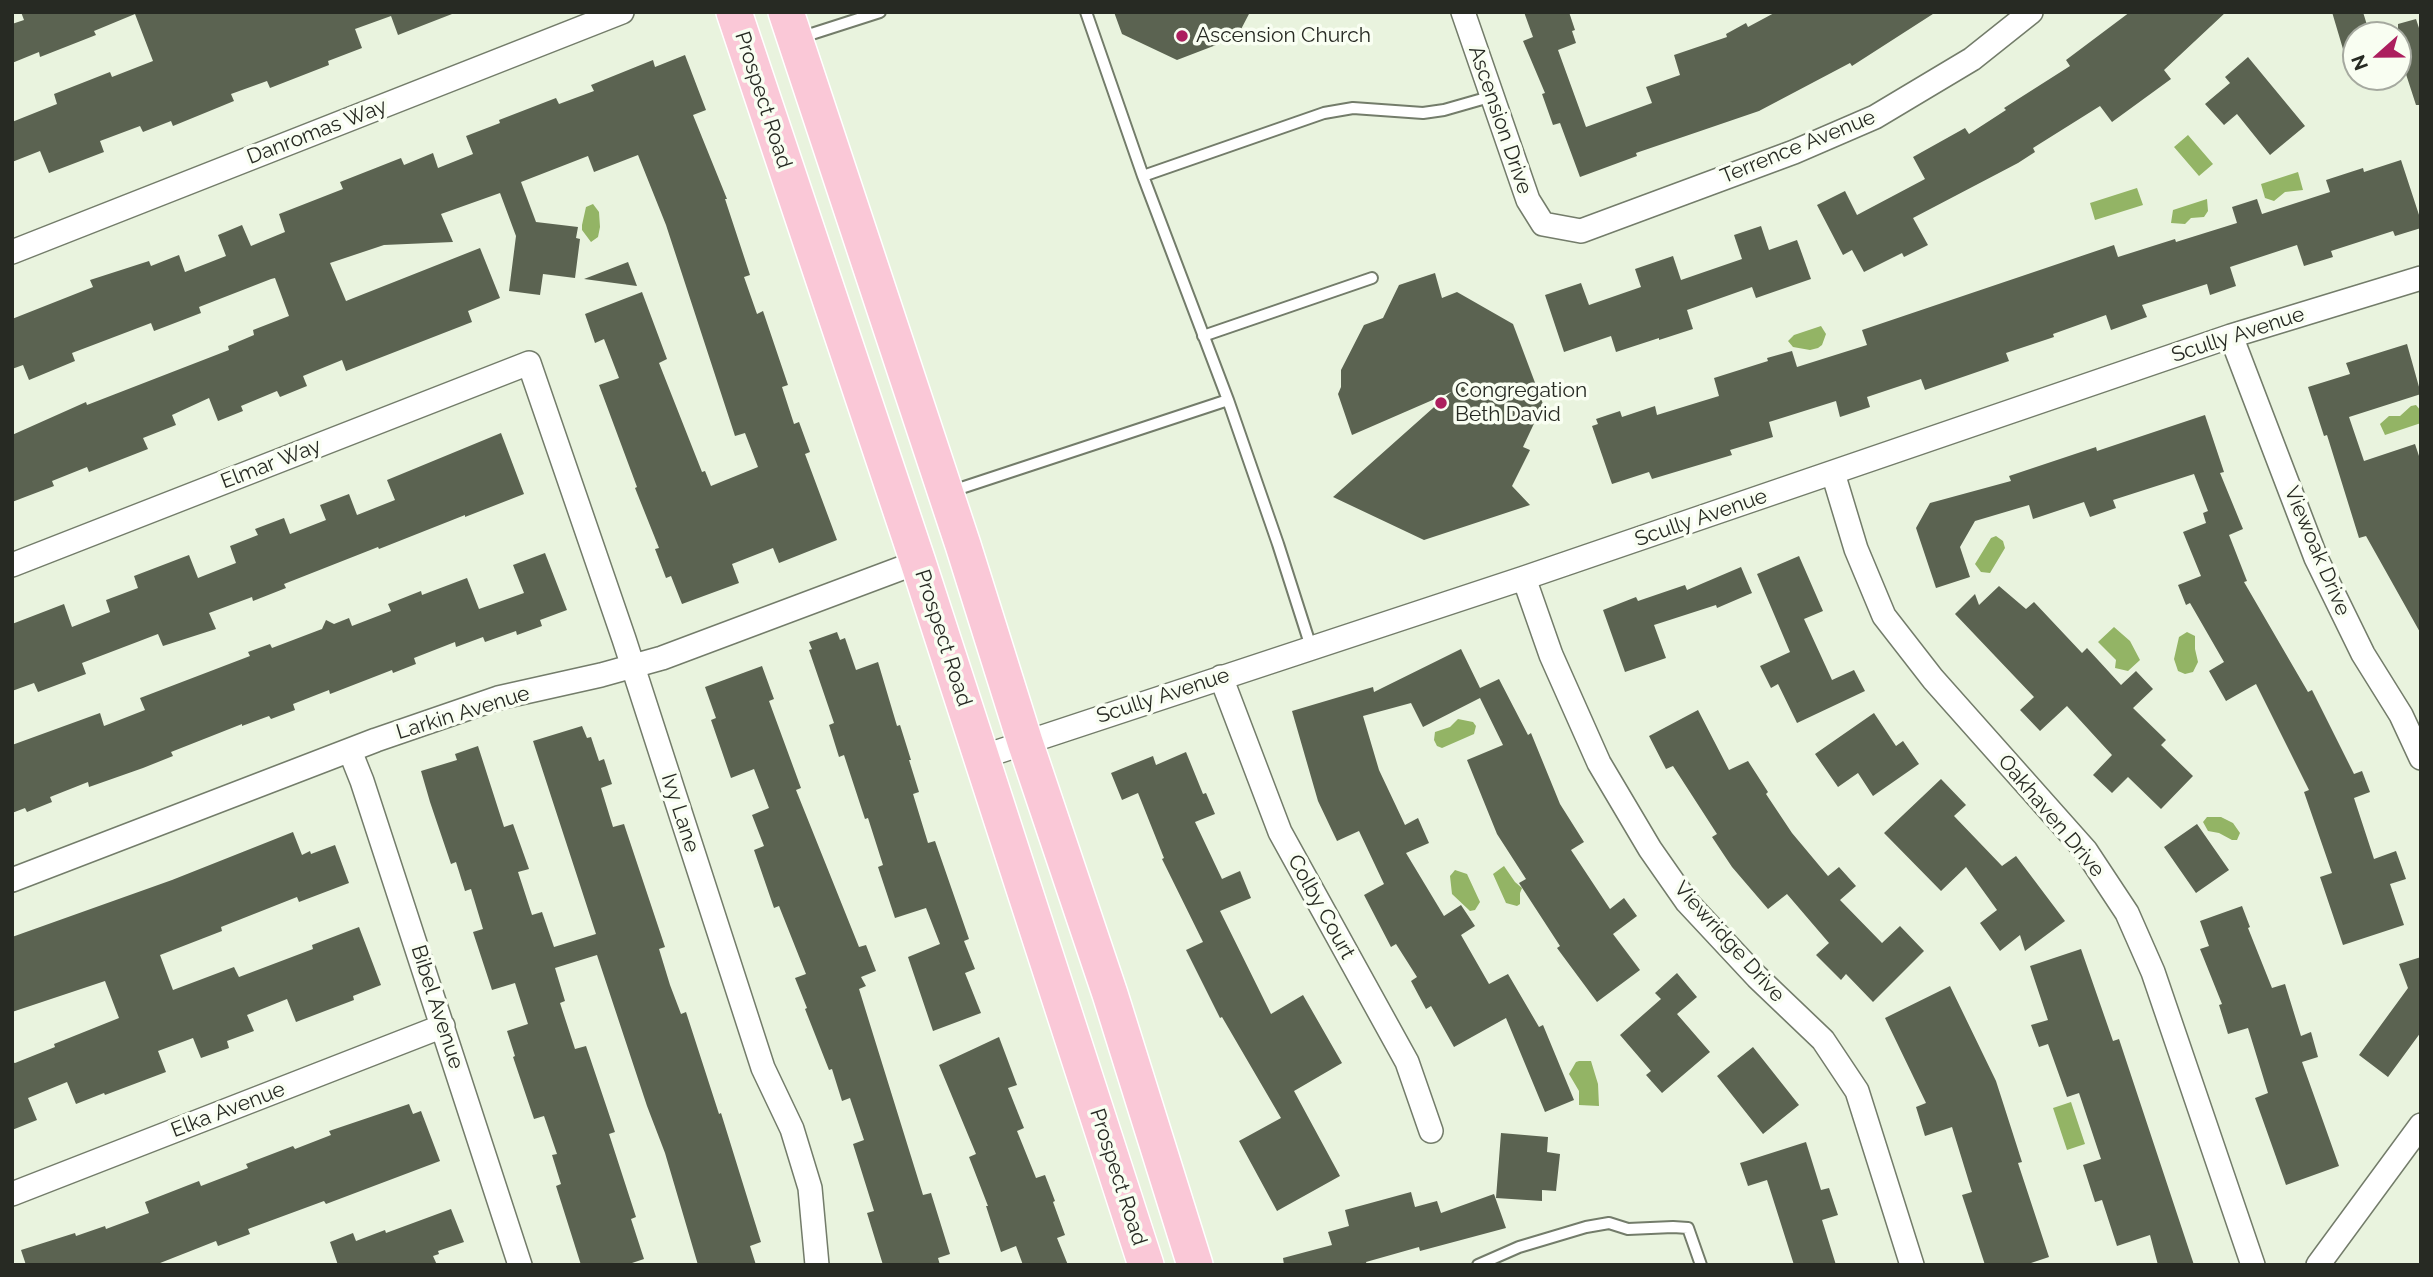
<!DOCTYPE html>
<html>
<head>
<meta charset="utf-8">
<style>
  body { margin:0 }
  #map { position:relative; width:2433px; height:1277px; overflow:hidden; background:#e9f3de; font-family:Raleway,sans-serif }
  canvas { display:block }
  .frame { position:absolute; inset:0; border:14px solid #272a23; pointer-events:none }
  .north { position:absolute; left:2342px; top:21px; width:70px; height:70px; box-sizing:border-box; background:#f9fef2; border:2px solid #a5a99f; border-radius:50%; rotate:249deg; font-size:19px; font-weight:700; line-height:28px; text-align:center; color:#272a23 }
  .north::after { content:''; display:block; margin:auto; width:24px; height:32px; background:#ac1f5e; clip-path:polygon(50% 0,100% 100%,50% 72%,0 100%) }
</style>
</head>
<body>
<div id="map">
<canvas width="2433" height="1277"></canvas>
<div class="frame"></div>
<div class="north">N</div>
</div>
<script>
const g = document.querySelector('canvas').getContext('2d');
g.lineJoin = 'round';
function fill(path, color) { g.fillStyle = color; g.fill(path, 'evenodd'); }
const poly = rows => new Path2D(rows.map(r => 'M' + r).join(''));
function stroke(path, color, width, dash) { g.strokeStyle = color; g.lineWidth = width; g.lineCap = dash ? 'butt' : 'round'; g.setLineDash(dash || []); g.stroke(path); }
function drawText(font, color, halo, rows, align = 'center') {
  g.font = font + ' Raleway,sans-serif'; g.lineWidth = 7; g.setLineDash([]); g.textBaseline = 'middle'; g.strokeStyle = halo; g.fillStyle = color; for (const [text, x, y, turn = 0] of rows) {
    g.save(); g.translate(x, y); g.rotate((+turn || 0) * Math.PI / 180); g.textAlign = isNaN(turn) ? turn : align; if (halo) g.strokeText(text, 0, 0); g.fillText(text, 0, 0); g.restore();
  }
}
const water = poly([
  [2188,135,2213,164,2199,176,2174,147],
  [2298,172,2303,190,2285,192,2274,201,2265,198,2261,184],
  [2137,188,2143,205,2095,220,2090,203],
  [2207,199,2208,211,2204,217,2191,218,2185,224,2171,223,2173,210],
  [593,204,599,212,600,227,598,237,591,242,582,230,582,225,586,207],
  [1821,326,1826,334,1822,345,1818,348,1810,350,1793,347,1788,341,1794,335],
  [2416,405,2421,411,2421,423,2385,435,2380,424,2389,416,2400,416,2411,406],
  [1996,536,2003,541,2005,548,1990,573,1981,572,1975,564,1991,538],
  [2114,627,2130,641,2140,660,2128,671,2115,668,2116,660,2098,642],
  [2187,632,2195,636,2195,649,2198,662,2193,672,2185,674,2178,671,2174,659,2179,637],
  [1458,719,1473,722,1476,726,1474,734,1442,748,1437,746,1434,740,1435,732,1450,727],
  [2207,817,2221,817,2233,823,2240,833,2237,840,2232,840,2219,833,2208,831,2203,822],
  [1504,866,1515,882,1522,888,1520,893,1520,904,1517,906,1506,903,1493,874],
  [1455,870,1467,874,1480,902,1475,910,1470,911,1452,894,1450,876],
  [1579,1061,1591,1061,1598,1084,1599,1106,1579,1105,1579,1091,1569,1074,1576,1062],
  [2071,1102,2085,1144,2067,1150,2053,1108]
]);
const building = poly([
  [21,12,451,12,452,14,398,35,391,16,355,29,362,48,328,61,329,65,270,88,267,81,231,94,234,101,173,126,171,121,143,132,140,126,100,141,104,152,49,173,40,151,12,162,12,122,57,104,54,94,110,72,112,77,153,61,135,14,94,31,96,35,40,57,39,52,12,63,12,24,24,20],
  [1114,12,1250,12,1237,37,1177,60,1122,34],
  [1524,12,1569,12,1575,30,1572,31,1576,43,1558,50,1586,127,1652,103,1646,87,1680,75,1674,55,1727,37,1726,34,1746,23,1748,27,1776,12,1936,12,1852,66,1850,63,1759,111,1636,153,1637,156,1580,177,1560,123,1553,125,1542,94,1545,93,1523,41,1533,37],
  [2130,12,2226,12,2164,70,2171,79,2112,122,2100,106,2033,148,2035,152,2018,163,1913,218,1928,245,1904,257,1902,253,1864,272,1852,250,1843,255,1817,205,1845,191,1857,215,1925,179,1913,157,1965,128,1969,134,2006,110,2004,108,2070,66,2066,60],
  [2332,12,2363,12,2370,35,2356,35,2356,75,2351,76],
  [2416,19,2421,34,2421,105,2416,105,2404,68,2398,69,2398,24],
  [685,55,706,110,693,115,727,199,725,199,750,275,744,277,757,314,763,311,788,385,782,387,794,424,799,422,810,452,805,454,837,540,779,563,773,548,732,564,739,583,682,604,671,576,666,578,655,549,659,548,635,488,637,487,599,385,619,378,604,339,595,343,585,314,642,292,667,359,659,363,702,472,705,471,711,486,758,467,745,433,735,436,666,225,638,155,594,172,588,156,521,182,536,222,578,227,576,238,580,239,575,278,543,274,540,295,509,291,516,236,500,193,441,214,453,242,384,245,330,263,346,301,480,248,500,298,468,311,472,322,346,371,342,360,303,376,307,386,280,397,277,391,241,406,243,411,218,421,209,398,172,415,176,425,143,438,148,449,89,472,87,467,52,481,54,486,12,502,12,435,86,402,87,405,229,350,228,346,254,335,253,330,289,316,275,278,271,279,199,307,201,313,154,331,151,323,72,353,75,361,29,380,23,365,12,369,12,319,93,287,90,280,149,261,151,266,179,255,185,272,226,256,218,235,242,225,251,246,285,232,279,214,343,189,340,182,401,158,404,165,433,153,438,168,473,154,466,136,500,123,499,120,556,98,559,104,594,91,591,85,653,60,655,67],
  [2248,57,2305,126,2270,155,2237,114,2224,125,2205,104,2230,83,2225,77],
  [2401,160,2421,221,2421,228,2395,236,2393,231,2331,251,2333,257,2304,266,2297,245,2230,267,2236,286,2210,295,2207,284,2142,305,2147,317,2111,330,2106,315,2053,334,2054,337,2006,353,2009,361,1925,390,1921,379,1867,397,1870,407,1840,417,1836,401,1769,422,1773,437,1730,450,1732,455,1652,479,1649,472,1612,484,1592,426,1598,424,1596,419,1620,411,1622,417,1655,406,1657,415,1719,396,1714,378,1768,361,1767,358,1792,351,1797,367,1867,345,1862,330,2114,245,2118,257,2175,239,2176,242,2237,223,2232,207,2257,199,2262,214,2330,192,2326,180,2363,168,2364,172],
  [1761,226,1769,250,1797,240,1811,279,1756,298,1752,287,1687,310,1693,329,1659,340,1659,338,1616,352,1611,336,1564,352,1545,295,1581,283,1589,305,1641,287,1635,269,1673,256,1681,280,1742,259,1734,235],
  [628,262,637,286,584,279],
  [1435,273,1442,298,1457,292,1513,324,1546,412,1538,415,1523,447,1530,450,1512,486,1530,505,1424,540,1333,497,1451,392,1352,435,1338,394,1341,387,1341,370,1364,325,1383,318,1399,285],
  [2407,344,2421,394,2349,417,2364,461,2415,444,2421,462,2421,634,2366,536,2359,538,2327,435,2324,436,2308,387,2350,374,2346,363],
  [2205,415,2224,472,2220,473,2243,529,2229,535,2247,581,2244,582,2308,692,2312,690,2354,774,2362,771,2370,792,2354,798,2374,859,2396,851,2406,879,2390,884,2404,925,2343,945,2320,877,2332,873,2304,792,2309,790,2256,684,2226,701,2209,671,2224,662,2190,603,2186,605,2178,585,2201,576,2183,532,2206,523,2203,513,2208,511,2194,474,2113,500,2116,508,2090,517,2084,502,2033,519,2029,505,1975,521,1960,547,1970,577,1936,588,1916,528,1930,503,2011,481,2009,476,2096,447,2097,451],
  [501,433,524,494,465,517,465,515,379,549,378,547,284,584,286,588,253,601,252,597,209,613,216,629,163,646,158,634,82,663,86,674,38,692,34,683,12,691,12,624,64,604,72,627,110,612,106,600,138,588,134,576,189,555,198,578,236,563,230,546,258,535,255,529,284,518,290,534,326,520,320,505,349,494,357,515,395,500,387,480],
  [545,553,567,610,540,620,542,626,517,635,516,631,485,642,483,637,456,647,455,642,414,658,416,664,393,673,392,670,330,694,329,690,293,704,295,710,271,719,269,716,242,726,242,724,171,752,173,756,143,768,89,787,88,782,50,797,52,802,27,812,25,808,12,813,12,745,100,713,104,726,145,710,140,698,250,656,248,652,270,644,272,648,322,629,326,620,334,624,349,618,352,626,391,611,388,604,421,591,422,595,467,578,479,609,524,593,513,565],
  [1799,556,1823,611,1804,619,1832,680,1854,670,1865,691,1797,723,1778,684,1771,688,1760,666,1790,652,1757,574],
  [1741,567,1752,593,1717,608,1716,605,1654,625,1666,658,1625,672,1603,610,1636,597,1638,601,1685,585,1687,590],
  [1999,586,2026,609,2034,602,2082,653,2087,648,2121,685,2136,671,2153,689,2133,708,2166,740,2161,745,2193,776,2161,809,2128,777,2112,793,2093,775,2112,755,2067,706,2040,731,2020,710,2034,697,1955,614,1975,594,1979,605],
  [837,632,840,640,845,638,856,670,878,662,897,726,900,725,911,760,909,760,919,792,913,794,928,843,935,841,969,939,964,941,975,969,965,973,981,1013,933,1031,908,957,940,944,926,908,895,918,878,867,883,865,868,818,865,819,844,755,839,757,829,725,834,723,809,650,812,649,809,642],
  [1461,649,1480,688,1499,679,1528,735,1531,733,1560,804,1584,842,1571,850,1610,909,1624,898,1637,916,1613,934,1640,970,1597,1002,1557,948,1560,946,1519,883,1526,879,1497,834,1467,760,1503,745,1480,698,1423,727,1411,703,1363,716,1379,770,1405,825,1418,818,1429,843,1406,853,1444,916,1461,905,1475,926,1461,935,1489,984,1508,974,1539,1027,1543,1025,1574,1100,1545,1112,1506,1018,1454,1047,1431,1006,1426,1009,1411,981,1417,977,1396,944,1391,947,1364,895,1384,884,1359,831,1337,841,1318,801,1292,711,1373,687,1374,692],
  [762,666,774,699,769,701,801,788,796,790,859,947,866,945,876,971,861,977,866,986,859,989,923,1195,931,1193,950,1254,938,1258,940,1265,883,1265,867,1213,874,1211,853,1144,864,1140,850,1098,842,1101,832,1069,829,1070,805,1009,807,1008,795,978,806,974,779,906,774,908,754,850,764,846,752,815,769,808,754,769,731,778,711,720,716,718,705,687],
  [1698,710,1729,770,1748,761,1768,792,1766,794,1792,833,1828,876,1839,867,1856,886,1840,900,1882,943,1900,926,1924,951,1873,1002,1846,974,1841,980,1816,955,1829,943,1787,894,1768,909,1732,867,1712,837,1717,834,1673,766,1666,769,1649,736],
  [1874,713,1896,746,1903,741,1919,764,1873,796,1858,773,1838,787,1815,754],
  [582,726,587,738,591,737,599,761,604,759,612,784,601,788,613,827,624,824,665,947,659,949,670,985,681,1014,686,1012,719,1114,721,1113,761,1242,750,1246,756,1265,698,1265,665,1153,647,1106,597,955,555,968,565,1001,560,1003,575,1049,586,1046,615,1132,609,1134,636,1217,631,1219,644,1259,626,1265,581,1265,556,1186,561,1184,552,1155,557,1154,544,1116,534,1119,513,1057,515,1056,507,1031,528,1024,515,983,492,990,473,932,483,929,471,889,465,891,456,862,451,864,430,802,421,771,457,760,455,754,478,746,504,827,513,824,529,869,518,872,532,915,542,912,554,947,596,934,533,741],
  [1186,752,1203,794,1206,793,1215,814,1195,822,1222,879,1240,871,1251,898,1220,911,1271,1014,1303,995,1342,1063,1294,1091,1340,1176,1277,1211,1239,1141,1281,1118,1222,1017,1220,1018,1186,950,1203,942,1162,859,1164,858,1138,793,1122,800,1111,773,1153,756,1156,765],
  [1941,779,1966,805,1954,816,2002,866,2016,856,2065,921,2025,951,2020,935,2000,951,1980,923,1997,910,1966,867,1941,891,1884,833],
  [2197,824,2229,870,2196,893,2164,847],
  [293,832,302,855,310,851,311,854,335,845,349,883,299,902,297,897,221,927,222,931,160,955,173,990,234,967,239,977,313,949,312,945,359,927,381,985,353,996,354,1000,296,1022,287,999,247,1015,254,1031,227,1041,229,1048,201,1058,193,1038,158,1051,166,1072,105,1095,104,1093,76,1104,67,1082,28,1098,37,1120,12,1130,12,1062,15,1063,55,1047,54,1044,119,1018,105,981,12,1012,12,937,172,880],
  [2242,906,2250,927,2248,928,2272,988,2285,984,2301,1036,2311,1032,2318,1057,2302,1062,2339,1166,2286,1185,2255,1098,2268,1093,2248,1028,2228,1034,2219,1005,2222,1004,2200,949,2209,946,2200,921],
  [2081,949,2113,1041,2119,1039,2194,1265,2158,1265,2150,1235,2117,1246,2102,1200,2095,1202,2083,1165,2101,1159,2079,1093,2067,1097,2048,1044,2039,1047,2031,1025,2048,1020,2030,966],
  [2421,957,2421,1032,2388,1077,2359,1055,2408,988,2399,964],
  [1677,973,1697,997,1677,1014,1710,1052,1662,1093,1646,1075,1651,1071,1620,1035,1661,999,1655,993],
  [1950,986,1996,1081,2022,1162,2018,1163,2049,1257,2025,1265,1985,1265,1962,1195,1972,1192,1952,1127,1925,1136,1916,1107,1926,1103,1885,1018],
  [999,1037,1017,1085,1008,1088,1024,1128,1017,1131,1036,1178,1045,1175,1055,1201,1053,1202,1065,1235,1057,1238,1068,1265,1023,1265,1016,1246,1001,1252,986,1206,988,1206,969,1157,976,1154,939,1065],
  [1753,1047,1799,1105,1763,1134,1717,1076],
  [409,1104,413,1114,421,1111,440,1161,326,1204,324,1201,248,1229,250,1234,218,1246,216,1241,155,1265,26,1265,21,1250,75,1233,76,1236,105,1226,106,1229,149,1213,145,1202,199,1181,201,1186,248,1168,246,1164,293,1146,295,1149,331,1135,329,1131],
  [1501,1133,1548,1137,1547,1152,1560,1154,1556,1191,1542,1190,1542,1201,1496,1198],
  [1806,1142,1821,1190,1829,1188,1838,1215,1822,1220,1836,1265,1794,1265,1767,1180,1748,1186,1740,1163],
  [1411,1192,1415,1207,1437,1201,1441,1213,1494,1194,1506,1228,1420,1251,1419,1247,1366,1262,1367,1265,1284,1265,1283,1258,1332,1245,1328,1232,1349,1226,1345,1210],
  [451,1209,464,1242,438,1251,439,1254,433,1256,437,1265,338,1265,330,1242,353,1233,356,1241,385,1230,386,1233]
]);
const lane = poly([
  [1086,12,1143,176,1228,400,1278,544,1311,647],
  [799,38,880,12],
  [1143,176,1324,113,1353,108,1423,113,1444,110,1493,96],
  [1203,336,1372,278],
  [949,492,1228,400],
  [1478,1265,1519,1247,1586,1227,1609,1223,1628,1229,1673,1227,1688,1228,1701,1265]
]);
const street = poly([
  [1463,12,1528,200,1543,224,1581,231,1794,152,1875,117,1972,59,2031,12],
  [12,252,622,12],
  [2231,336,2316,558,2363,654,2401,715,2421,758],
  [1833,473,1856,549,1884,616,1933,679,2086,851,2127,913,2153,972,2253,1265],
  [12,565,529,363,624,639,763,1068,792,1129,810,1188,817,1265],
  [1524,578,1551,655,1599,763,1650,849,1687,902,1757,977,1823,1040,1857,1091,1912,1265],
  [1221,677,1280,832,1407,1062,1431,1131],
  [350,751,362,781,520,1265],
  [982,757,1524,578,2231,336,2421,278],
  [12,880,376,740,498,698,601,675,662,658,918,562],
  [12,1194,443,1026],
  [2318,1265,2421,1125]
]);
const primary = poly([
  [734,12,918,562,1146,1265],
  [786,12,963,545,1025,742,1110,994,1195,1265]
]);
const markers = [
  [1182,36,7,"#ac1f5e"],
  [1441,403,7,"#ac1f5e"]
];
const poiNames = [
  ["Ascension Church",1196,36],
  ["Congregation",1455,391],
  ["Beth David",1455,415]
];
const streetNames = [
  ["Prospect Road",763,100,72],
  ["Ascension Drive",1500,120,71],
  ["Danromas Way",317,132,-21],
  ["Terrence Avenue",1798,147,-22],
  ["Scully Avenue",2238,335,-18],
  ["Elmar Way",271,464,-21],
  ["Scully Avenue",1701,518,-19],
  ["Viewoak Drive",2317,551,67],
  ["Prospect Road",943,638,72],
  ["Scully Avenue",1163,696,-18],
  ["Larkin Avenue",463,713,-17],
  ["Ivy Lane",680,813,72],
  ["Oakhaven Drive",2051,816,50],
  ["Colby Court",1321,907,61],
  ["Viewridge Drive",1729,942,48],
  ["Bibel Avenue",437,1007,72],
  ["Elka Avenue",228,1110,-21],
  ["Prospect Road",1118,1177,72]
];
fill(water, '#93b465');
fill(building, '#5b6351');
stroke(lane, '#737c6a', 14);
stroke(street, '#737c6a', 26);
stroke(primary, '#fff', 38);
stroke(lane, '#fff', 10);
stroke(street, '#fff', 23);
stroke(primary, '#fac8d7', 35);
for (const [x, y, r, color] of markers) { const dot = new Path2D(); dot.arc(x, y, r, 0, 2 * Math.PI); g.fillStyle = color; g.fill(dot); stroke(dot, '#f9fef2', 2.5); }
drawText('21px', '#272a23', '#f9fef2', poiNames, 'left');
drawText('21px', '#272a23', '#f9fef2', streetNames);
</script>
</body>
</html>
